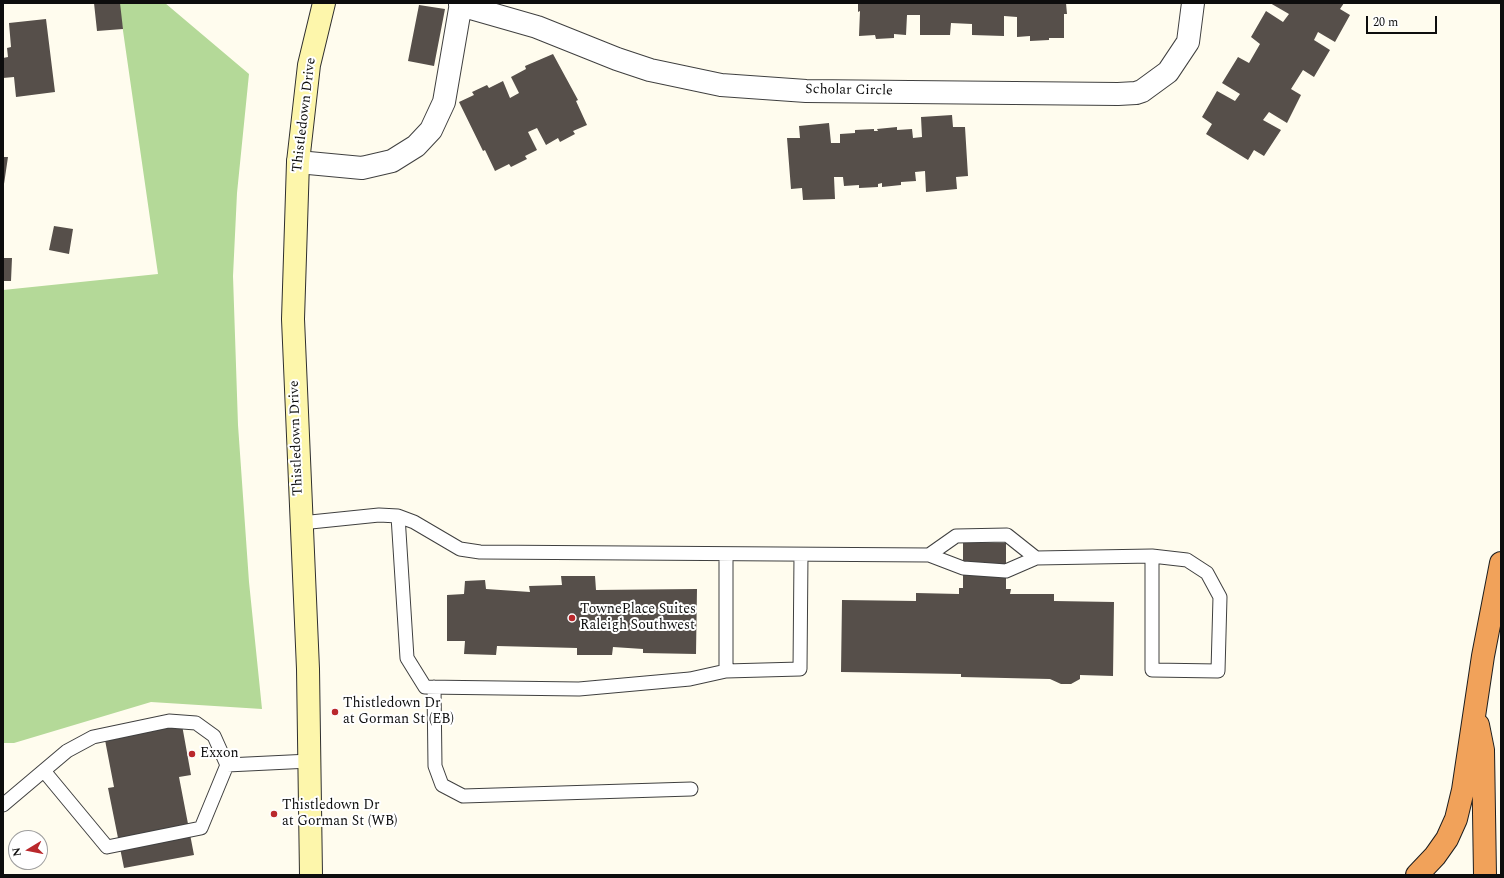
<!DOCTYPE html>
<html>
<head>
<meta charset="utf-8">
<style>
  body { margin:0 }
  #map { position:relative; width:1504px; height:878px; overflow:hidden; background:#fffcee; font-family:Spectral,serif }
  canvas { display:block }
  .frame { position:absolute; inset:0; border:4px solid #0d0d0d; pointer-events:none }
  .north { position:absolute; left:8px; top:830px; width:40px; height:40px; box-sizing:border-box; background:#fff; border:1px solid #9e9e9e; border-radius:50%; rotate:260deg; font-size:11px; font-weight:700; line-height:16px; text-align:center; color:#0d0d0d }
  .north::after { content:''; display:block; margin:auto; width:14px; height:18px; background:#ba282c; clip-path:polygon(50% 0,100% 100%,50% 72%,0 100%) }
  .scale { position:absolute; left:1366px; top:16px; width:71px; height:18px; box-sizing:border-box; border:2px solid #0d0d0d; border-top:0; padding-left:5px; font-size:12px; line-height:14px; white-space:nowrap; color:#0d0d0d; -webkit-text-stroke:3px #fff; paint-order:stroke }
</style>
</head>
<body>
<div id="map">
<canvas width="1504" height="878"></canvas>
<div class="frame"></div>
<div class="north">N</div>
<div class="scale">20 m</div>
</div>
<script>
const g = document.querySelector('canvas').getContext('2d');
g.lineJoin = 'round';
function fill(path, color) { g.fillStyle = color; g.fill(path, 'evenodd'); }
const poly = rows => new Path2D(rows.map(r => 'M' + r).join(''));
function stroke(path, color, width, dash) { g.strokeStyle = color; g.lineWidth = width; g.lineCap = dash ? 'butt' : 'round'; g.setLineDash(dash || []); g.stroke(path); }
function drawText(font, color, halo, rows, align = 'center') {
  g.font = font + ' Spectral,serif'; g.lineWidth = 4; g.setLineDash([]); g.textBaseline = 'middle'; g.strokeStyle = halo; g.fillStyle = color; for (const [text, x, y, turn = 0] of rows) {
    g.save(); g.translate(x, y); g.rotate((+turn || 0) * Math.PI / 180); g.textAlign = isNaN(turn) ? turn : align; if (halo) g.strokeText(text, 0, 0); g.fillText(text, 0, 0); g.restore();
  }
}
const forest = poly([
  [119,3,165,3,249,74,237,193,233,276,238,425,249,582,262,709,151,702,14,743,3,743,3,290,158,274]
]);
const building = poly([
  [94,3,120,3,123,29,97,31],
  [858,3,1066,3,1067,14,1064,14,1064,38,1049,38,1049,40,1030,41,1030,36,1017,37,1017,17,1004,16,1004,36,972,35,972,24,951,23,950,35,920,35,920,15,907,15,906,35,894,34,894,38,876,39,875,35,859,36,860,11,858,12],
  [1270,3,1344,3,1340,9,1350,15,1335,42,1318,32,1314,40,1330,50,1314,77,1303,70,1291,89,1301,95,1287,123,1269,112,1263,120,1281,130,1264,156,1254,150,1248,160,1206,134,1212,124,1202,117,1217,91,1235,101,1240,94,1222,83,1238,57,1249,63,1260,44,1251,37,1266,11,1283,22,1289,14],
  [419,5,445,9,434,66,408,61],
  [46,19,55,92,16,97,14,77,3,78,3,58,8,57,7,48,11,47,9,23],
  [553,54,578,100,576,101,587,125,573,131,575,134,560,142,558,138,546,145,537,128,528,132,537,150,525,156,527,159,511,167,509,164,495,171,485,150,483,151,459,102,474,95,472,92,487,85,489,88,503,81,510,98,519,93,511,77,526,69,525,66],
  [952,115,953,127,965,127,968,176,956,177,957,189,926,192,925,171,915,172,916,181,901,182,901,185,882,187,882,183,878,184,878,187,859,188,859,185,844,186,843,177,834,177,835,199,803,200,802,188,791,189,787,138,800,138,799,126,829,123,831,143,840,143,840,134,855,133,855,130,874,129,874,131,878,131,877,129,897,127,897,130,912,129,913,138,922,137,921,117],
  [3,157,8,157,4,184,3,184],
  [54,226,73,229,69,254,49,250],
  [3,258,12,258,11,281,3,281],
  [963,542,1006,543,1006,589,1011,589,1010,594,1054,594,1054,601,1114,602,1113,676,1080,675,1080,679,1071,684,1061,684,1050,679,961,677,961,674,841,672,842,600,916,601,916,593,959,594,959,588,963,588],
  [561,576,595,576,596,590,697,589,696,654,643,653,643,649,613,647,612,655,577,655,577,648,497,646,496,655,464,654,465,641,447,641,447,595,464,594,465,581,485,580,486,589,530,592,529,586,562,585],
  [182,725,191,775,179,777,194,855,124,868,108,788,114,787,105,740]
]);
const lane = poly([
  [398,516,407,658,425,687,579,689,690,679,726,671],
  [301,523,379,515,398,516,414,522,460,549,480,552,929,555,963,568,1006,571,1036,558,1152,556,1187,560,1207,573,1220,597,1218,671,1152,670,1152,556],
  [726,554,726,671,800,669,801,555],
  [929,555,956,536,1007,535,1036,558],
  [434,687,435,766,442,785,463,796,691,789],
  [44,771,107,847,201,828,227,765],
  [3,805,67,751,93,737,169,721,196,723,214,736,227,765,310,761]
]);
const street = poly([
  [460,5,537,27,617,59,650,70,721,85,806,91,1118,94,1136,93,1142,91,1168,72,1188,42,1193,3],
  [298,162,362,168,392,161,416,146,431,130,444,102,461,3]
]);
const secondary = poly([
  [311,875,308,669,293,319,298,162,309,65,324,3]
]);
const highway = poly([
  [1478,725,1483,750,1485,875],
  [1417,875,1435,856,1447,839,1456,819,1463,790,1483,656,1501,563]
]);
const markers = [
  [572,618,4,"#ba282c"],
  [335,712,4,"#ba282c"],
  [192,754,4,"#ba282c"],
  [274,814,4,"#ba282c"]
];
const streetNames = [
  ["Scholar Circle",849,91,1],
  ["Thistledown Drive",305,115,-83],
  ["Thistledown Drive",297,438,-92]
];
const poiNames = [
  ["TownePlace Suites",580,610],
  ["Raleigh Southwest",580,626],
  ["Thistledown Dr",343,704],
  ["at Gorman St (EB)",343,720],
  ["Exxon",200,754],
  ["Thistledown Dr",282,806],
  ["at Gorman St (WB)",282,822]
];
fill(forest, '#b4d998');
fill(building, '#564f4a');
stroke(lane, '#404040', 15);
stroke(street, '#404040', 24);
stroke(secondary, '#2f2f2f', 24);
stroke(highway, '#1e1e1e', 24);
stroke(lane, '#fff', 13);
stroke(street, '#fff', 22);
stroke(secondary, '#fdf6ab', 22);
stroke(highway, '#f1a25a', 22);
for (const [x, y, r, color] of markers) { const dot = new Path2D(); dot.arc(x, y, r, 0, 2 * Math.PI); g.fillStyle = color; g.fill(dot); stroke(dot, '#fff', 1.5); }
drawText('14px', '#0d0d0d', '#fff', streetNames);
drawText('14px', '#0d0d0d', '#fff', poiNames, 'left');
</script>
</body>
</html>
